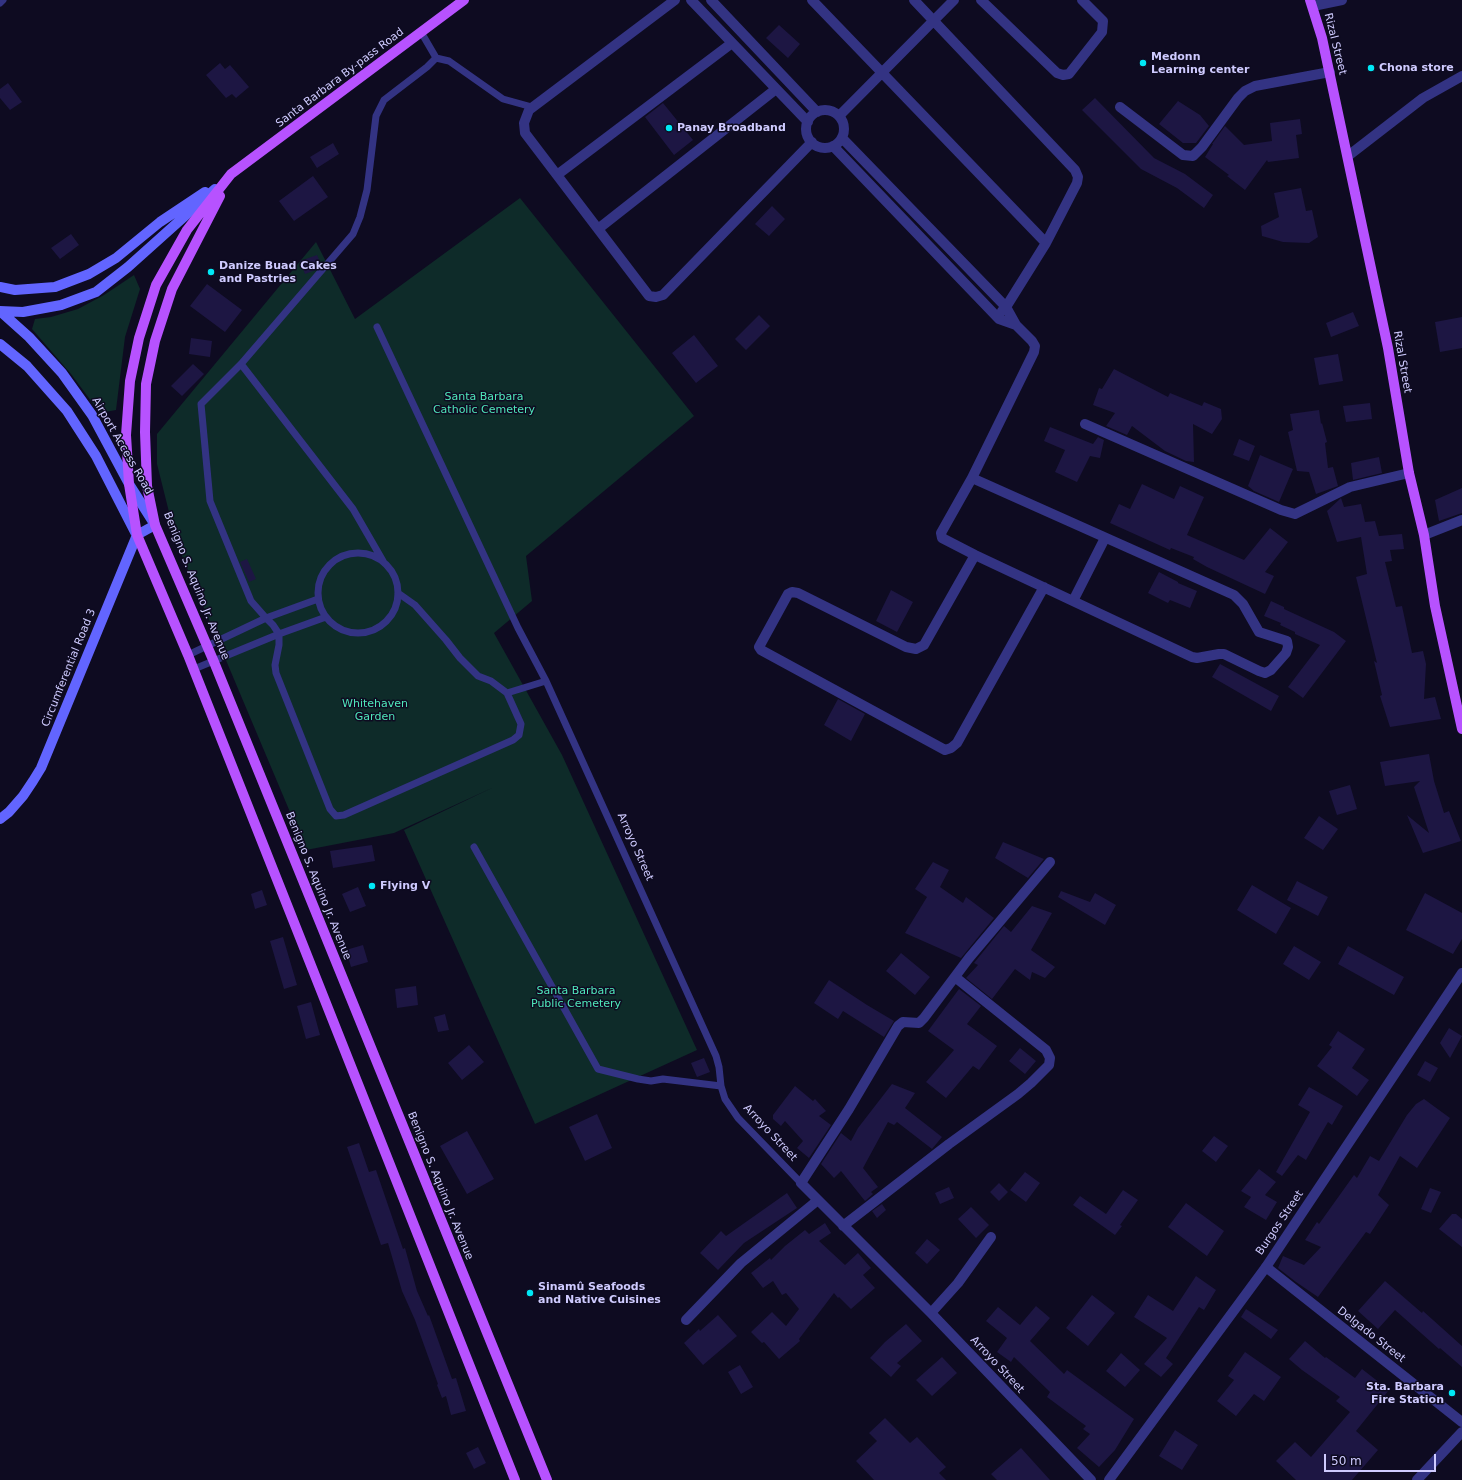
<!DOCTYPE html>
<html>
<head>
<meta charset="utf-8">
<style>
  body { margin:0 }
  #map { position:relative; width:1462px; height:1480px; overflow:hidden; background:#0e0b21; font-family:"DejaVu Sans",sans-serif }
  canvas { display:block }
  .scale { position:absolute; left:1324px; top:1454px; width:112px; height:18px; box-sizing:border-box; border:2px solid #cfcbff; border-top:0; padding-left:5px; font-size:12px; line-height:14px; white-space:nowrap; color:#cfcbff; -webkit-text-stroke:3px #0e0b21; paint-order:stroke }
</style>
</head>
<body>
<div id="map">
<canvas width="1462" height="1480"></canvas>
<div class="scale">50 m</div>
</div>
<script>
const g = document.querySelector('canvas').getContext('2d');
g.lineJoin = 'round';
function fill(path, color) { g.fillStyle = color; g.fill(path, 'evenodd'); }
const poly = rows => new Path2D(rows.map(r => 'M' + r).join(''));
function stroke(path, color, width, dash) { g.strokeStyle = color; g.lineWidth = width; g.lineCap = dash ? 'butt' : 'round'; g.setLineDash(dash || []); g.stroke(path); }
function drawText(font, color, halo, rows, align = 'center') {
  g.font = font + ' "DejaVu Sans",sans-serif'; g.lineWidth = 3; g.setLineDash([]); g.textBaseline = 'middle'; g.strokeStyle = halo; g.fillStyle = color; for (const [text, x, y, turn = 0] of rows) {
    g.save(); g.translate(x, y); g.rotate((+turn || 0) * Math.PI / 180); g.textAlign = isNaN(turn) ? turn : align; if (halo) g.strokeText(text, 0, 0); g.fillText(text, 0, 0); g.restore();
  }
}
const green = poly([
  [520,198,694,416,526,556,532,601,494,633,562,755,697,1050,535,1124,404,830,494,787,394,833,306,850,177,544,157,464,157,434,316,242,355,319],
  [134,275,140,289,125,337,116,410,100,413,71,374,32,329,35,319,51,317,78,309,104,295]
]);
const building = poly([
  [779,25,800,44,788,58,766,38],
  [220,63,225,69,230,65,249,87,236,98,232,94,226,98,206,75],
  [8,83,22,102,10,110,0,98,0,89],
  [1095,98,1154,158,1185,174,1213,195,1204,208,1177,188,1141,169,1082,110],
  [1178,101,1200,115,1209,126,1196,143,1183,143,1159,124],
  [663,103,693,140,674,155,645,117],
  [1300,119,1302,134,1296,135,1299,158,1268,162,1267,160,1245,190,1227,176,1229,175,1205,157,1213,144,1212,144,1225,126,1244,145,1272,141,1270,123],
  [333,143,339,154,317,168,310,157],
  [313,176,328,197,294,221,279,201],
  [1301,188,1306,211,1312,210,1318,237,1309,243,1283,242,1262,236,1261,226,1279,217,1274,193],
  [772,206,785,219,769,236,755,224],
  [71,234,79,245,60,259,51,248],
  [317,255,321,264,316,270,305,274,300,261],
  [207,284,242,310,225,332,190,306],
  [1353,312,1359,326,1331,337,1326,323],
  [759,315,770,326,746,350,735,339],
  [1462,317,1462,348,1440,352,1435,322],
  [694,335,718,366,696,383,672,353],
  [191,338,212,341,210,357,189,354],
  [1338,354,1343,381,1319,385,1314,358],
  [193,364,204,374,182,396,171,386],
  [1114,369,1168,397,1170,393,1202,406,1204,402,1221,409,1222,419,1212,434,1193,424,1194,462,1186,461,1165,451,1132,426,1127,435,1106,426,1115,413,1093,405,1099,388,1102,389],
  [1370,403,1372,419,1346,422,1343,406],
  [1319,410,1321,424,1322,423,1327,442,1325,443,1328,468,1333,467,1338,486,1316,494,1309,472,1297,471,1288,432,1293,430,1290,414],
  [1050,427,1093,444,1098,437,1104,440,1100,458,1090,456,1077,482,1055,472,1065,450,1044,441],
  [1239,439,1255,446,1249,461,1233,455],
  [1260,455,1293,469,1279,502,1254,491,1248,486],
  [1379,457,1382,473,1353,480,1351,463],
  [1142,484,1174,499,1180,486,1204,497,1187,535,1244,560,1270,528,1288,542,1265,572,1274,576,1265,594,1207,567,1193,559,1194,557,1171,548,1170,550,1110,523,1119,504,1130,509],
  [1462,488,1462,513,1439,521,1435,500],
  [1341,498,1344,507,1361,504,1365,522,1375,521,1379,536,1402,534,1404,549,1390,550,1392,561,1385,562,1396,607,1402,606,1412,653,1423,651,1426,664,1424,699,1435,697,1441,719,1390,727,1380,696,1382,695,1374,661,1377,663,1356,577,1367,574,1361,537,1337,542,1327,511],
  [247,559,256,579,249,582,240,562],
  [1159,572,1178,582,1178,583,1197,591,1190,608,1170,600,1168,603,1148,593],
  [891,590,913,602,897,632,876,621],
  [1271,601,1284,607,1284,609,1334,632,1346,641,1303,698,1288,687,1320,645,1295,634,1295,632,1280,625,1281,623,1264,616],
  [1220,664,1279,696,1271,711,1212,677],
  [838,699,865,714,851,741,824,725],
  [1429,754,1434,781,1444,813,1449,811,1461,841,1423,853,1407,815,1429,833,1414,787,1420,781,1385,786,1380,762],
  [1350,785,1357,809,1337,815,1329,791],
  [1319,816,1338,829,1323,850,1304,838],
  [1003,842,1044,859,1028,878,995,858],
  [372,845,375,861,333,868,330,851],
  [933,862,949,870,940,887,963,903,966,897,994,918,961,958,905,933,927,897,915,889],
  [1297,881,1328,897,1318,916,1287,900],
  [1252,885,1291,908,1276,934,1237,910],
  [358,887,366,906,350,912,342,894],
  [262,890,267,905,255,909,251,894],
  [1061,891,1090,902,1095,893,1116,905,1105,925,1058,897],
  [1425,893,1462,913,1462,939,1453,954,1406,930],
  [1032,906,1052,913,1031,950,1055,967,1045,978,1032,972,1030,980,1015,969,992,999,966,978,978,965,974,963,1004,926,1011,932],
  [283,937,297,985,284,989,270,941],
  [363,945,368,962,351,967,346,950],
  [1294,946,1321,962,1309,980,1283,964],
  [1348,946,1404,977,1394,995,1338,964],
  [901,953,930,977,915,995,886,971],
  [829,980,867,1005,894,1021,884,1037,843,1011,838,1019,814,1003],
  [416,986,418,1005,397,1008,395,989],
  [959,989,981,1006,967,1024,997,1046,979,1070,973,1066,946,1098,926,1082,954,1050,928,1031],
  [311,1002,320,1035,306,1039,297,1006],
  [445,1014,449,1030,438,1032,434,1017],
  [1449,1028,1462,1036,1450,1058,1440,1043],
  [1338,1031,1365,1049,1352,1068,1369,1080,1357,1096,1317,1066,1332,1047,1329,1045],
  [469,1045,484,1062,462,1080,448,1063],
  [1020,1048,1036,1061,1025,1074,1009,1061],
  [704,1058,710,1072,697,1077,691,1063],
  [1425,1061,1438,1068,1430,1082,1417,1075],
  [892,1084,915,1093,905,1108,942,1137,932,1149,897,1122,894,1125,888,1122,863,1168,878,1187,871,1192,873,1194,865,1201,841,1171,834,1178,821,1164,841,1133,851,1141,858,1128],
  [795,1086,813,1101,815,1099,826,1111,819,1116,831,1125,809,1158,797,1148,803,1141,785,1121,781,1126,773,1119,773,1115],
  [1309,1087,1343,1106,1332,1125,1328,1122,1306,1160,1298,1155,1282,1176,1276,1172,1310,1112,1298,1105],
  [1424,1099,1450,1118,1417,1168,1400,1156,1378,1195,1389,1205,1370,1234,1366,1232,1318,1297,1296,1282,1278,1268,1283,1256,1304,1265,1321,1247,1305,1240,1317,1222,1319,1224,1354,1175,1357,1178,1370,1156,1379,1161,1407,1115,1416,1104],
  [597,1114,612,1148,585,1161,569,1127],
  [467,1131,494,1179,467,1194,440,1146],
  [1214,1136,1228,1146,1216,1162,1202,1151],
  [359,1143,369,1172,376,1170,403,1249,405,1248,417,1291,428,1316,429,1315,452,1379,456,1378,466,1411,451,1415,446,1396,442,1398,437,1385,438,1384,415,1320,402,1291,388,1243,381,1245,347,1147],
  [1259,1169,1276,1182,1265,1195,1277,1202,1266,1220,1244,1207,1251,1197,1241,1191],
  [1025,1172,1040,1183,1026,1202,1010,1190],
  [999,1183,1008,1192,999,1201,990,1192],
  [949,1187,954,1198,940,1204,935,1193],
  [1430,1188,1441,1192,1431,1213,1421,1209],
  [1123,1190,1138,1200,1120,1225,1122,1226,1115,1235,1073,1205,1080,1196,1106,1214],
  [787,1193,797,1208,744,1243,718,1270,700,1253,721,1231,726,1236],
  [1186,1203,1224,1231,1207,1256,1168,1227],
  [882,1204,886,1210,877,1218,872,1211],
  [971,1207,989,1225,976,1238,958,1219],
  [1452,1214,1456,1214,1462,1219,1462,1247,1439,1229],
  [825,1223,831,1233,819,1241,845,1265,858,1253,871,1268,863,1275,875,1288,851,1309,839,1297,838,1298,834,1293,799,1339,800,1341,779,1359,764,1342,762,1343,751,1332,772,1312,786,1326,799,1309,786,1293,782,1295,773,1281,763,1288,751,1273,770,1258,771,1260,785,1246,805,1230,809,1234],
  [927,1239,940,1250,927,1264,915,1253],
  [1196,1276,1216,1290,1204,1310,1199,1307,1166,1358,1173,1364,1161,1377,1144,1364,1167,1338,1134,1317,1148,1295,1173,1311],
  [1385,1281,1422,1313,1423,1311,1462,1346,1462,1367,1440,1348,1439,1349,1395,1310,1378,1329,1358,1311],
  [1092,1295,1115,1313,1088,1346,1066,1328],
  [1036,1306,1050,1318,1030,1341,1064,1374,1067,1370,1134,1419,1115,1450,1099,1467,1077,1448,1090,1434,1083,1429,1086,1426,1047,1397,1050,1392,1014,1357,1011,1362,997,1352,1007,1338,986,1321,998,1307,1020,1325],
  [1246,1309,1278,1330,1271,1339,1241,1317],
  [718,1315,737,1336,703,1365,684,1343,699,1329,700,1331],
  [906,1324,922,1341,897,1363,901,1366,891,1377,870,1358,885,1342],
  [1305,1341,1325,1358,1326,1357,1355,1378,1362,1369,1389,1390,1356,1431,1378,1450,1352,1480,1296,1480,1276,1461,1295,1442,1311,1457,1350,1412,1336,1401,1340,1397,1302,1370,1289,1359],
  [1245,1352,1281,1377,1264,1401,1254,1394,1236,1416,1217,1401,1234,1380,1228,1376],
  [1121,1353,1140,1370,1125,1387,1106,1371],
  [942,1357,957,1373,932,1396,916,1380],
  [740,1365,753,1387,741,1394,728,1372],
  [885,1418,910,1443,917,1437,946,1467,939,1473,946,1480,874,1480,856,1461,877,1441,869,1433],
  [1175,1430,1198,1445,1182,1470,1159,1456],
  [478,1447,486,1463,474,1469,466,1453],
  [1021,1448,1050,1480,997,1480,991,1474]
]);
const service = poly([
  [0,3,3,0],
  [436,58,449,61,503,99,532,107],
  [377,327,518,628,546,681,716,1056,719,1067,721,1086,725,1099,738,1118,801,1183],
  [241,364,353,509,383,561],
  '318 593a40 40 0 1 1 80 0a40 40 0 1 1-80 0Z',
  [398,593,415,605,446,640,460,658,478,676,491,681,507,693,521,724,519,735,513,740,344,815,336,816,330,809,276,673,275,665,279,645,279,634,273,625,266,618,251,601,210,501,201,404,241,364,353,234,360,217,367,190,376,116,384,100,427,67,435,59,435,56,421,32],
  [188,655,266,618,318,599],
  [194,669,279,634,326,617],
  [507,693,546,681],
  [474,847,598,1069,638,1079,651,1081,663,1079,721,1086]
]);
const minor = poly([
  [675,0,529,110,524,123,525,133,649,296,656,297,663,295,812,142],
  [691,0,808,122],
  [711,0,817,112],
  [812,0,1046,243],
  [914,0,1075,170,1078,177,1077,183,1046,243,1006,307,1002,311],
  [981,0,1057,73,1063,75,1069,74,1102,32,1103,21,1082,0],
  [1313,6,1342,0],
  [1120,107,1183,155,1193,156,1202,147,1238,98,1245,91,1255,86,1330,72],
  '806 129a19 19 0 1 1 38 0a19 19 0 1 1-38 0Z',
  [839,116,954,0],
  [833,146,999,319,1016,325,1006,307,842,138],
  [1348,156,1423,98,1462,76],
  [557,175,732,43],
  [598,229,776,89],
  [1085,424,1281,510,1295,514,1350,487,1409,473],
  [972,478,1234,595,1243,604,1259,632,1287,641,1288,647,1286,653,1271,670,1265,673,1259,671,1224,654,1219,654,1197,658,1192,657,975,555,942,538,941,533,972,478,1034,352,1035,346,1032,341,1016,325],
  [1424,535,1462,520],
  [975,555,924,645,916,649,906,647,798,593,792,592,788,594,759,647,761,650,945,750,951,748,957,743,1044,587],
  [1073,601,1105,538],
  [1050,862,969,958,924,1018,919,1023,903,1022,898,1026,849,1109,801,1183,931,1313,1091,1480],
  [843,1226,949,1144,1018,1094,1031,1083,1049,1065,1050,1058,1046,1050,955,977],
  [1266,1267,1462,1422],
  [931,1313,958,1283,991,1237],
  [686,1320,741,1263,818,1200],
  [1417,1480,1462,1432]
]);
const tertiary = poly([
  [1109,1480,1266,1267,1462,973]
]);
const secondary = poly([
  [0,287,15,290,55,287,89,274,116,258,160,222,205,192],
  [0,311,29,337,62,373,92,415,129,484,155,525,137,535,41,768,33,781,23,796,9,812,0,819],
  [0,311,23,312,61,305,96,292,128,267,215,189],
  [0,344,27,366,67,411,96,456,136,534]
]);
const primary = poly([
  [464,0,231,174,187,230,156,285,139,338,130,381,126,435,129,484,137,535,188,655,515,1480],
  [1310,0,1322,38,1388,348,1409,473,1424,535,1435,606,1462,729],
  [220,196,172,289,155,341,146,384,145,432,147,486,155,525,214,662,547,1480]
]);
const markers = [
  [1143,63,4,"#00e8f6"],
  [1371,68,4,"#00e8f6"],
  [669,128,4,"#00e8f6"],
  [211,272,4,"#00e8f6"],
  [372,886,4,"#00e8f6"],
  [530,1293,4,"#00e8f6"],
  [1452,1393,4,"#00e8f6"]
];
const streetNames = [
  ["Rizal Street",1335,44,76],
  ["Santa Barbara By-pass Road",340,78,-37],
  ["Rizal Street",1402,362,80],
  ["Airport Access Road",122,446,60],
  ["Benigno S. Aquino Jr. Avenue",196,586,68],
  ["Circumferential Road 3",69,668,-68],
  ["Arroyo Street",635,847,66],
  ["Benigno S. Aquino Jr. Avenue",318,886,68],
  ["Arroyo Street",770,1133,47],
  ["Benigno S. Aquino Jr. Avenue",440,1186,68],
  ["Burgos Street",1280,1223,-56],
  ["Delgado Street",1371,1335,38],
  ["Arroyo Street",997,1365,47]
];
const poiNames = [
  ["Medonn",1151,57],
  ["Learning center",1151,70],
  ["Chona store",1379,68],
  ["Panay Broadband",677,128],
  ["Danize Buad Cakes",219,266],
  ["and Pastries",219,279],
  ["Flying V",380,886],
  ["Sinamû Seafoods",538,1287],
  ["and Native Cuisines",538,1300],
  ["Sta. Barbara",1444,1387,"right"],
  ["Fire Station",1444,1400,"right"]
];
const parkNames = [
  ["Santa Barbara",484,397],
  ["Catholic Cemetery",484,410],
  ["Whitehaven",375,704],
  ["Garden",375,717],
  ["Santa Barbara",576,991],
  ["Public Cemetery",576,1004]
];
fill(green, '#0e2b29');
fill(building, '#1d1643');
stroke(service, '#333383', 7);
stroke(minor, '#333383', 10);
stroke(tertiary, '#333383', 10);
stroke(secondary, '#6265ff', 10);
stroke(primary, '#b752ff', 10);
for (const [x, y, r, color] of markers) { const dot = new Path2D(); dot.arc(x, y, r, 0, 2 * Math.PI); g.fillStyle = color; g.fill(dot); stroke(dot, '#0e0b21', 1.5); }
drawText('11px', '#cfcbff', '#0e0b21', streetNames);
drawText('bold 11px', '#cfcbff', '#0e0b21', poiNames, 'left');
drawText('11px', '#4fe7ba', '#0e0b21', parkNames);
</script>
</body>
</html>
